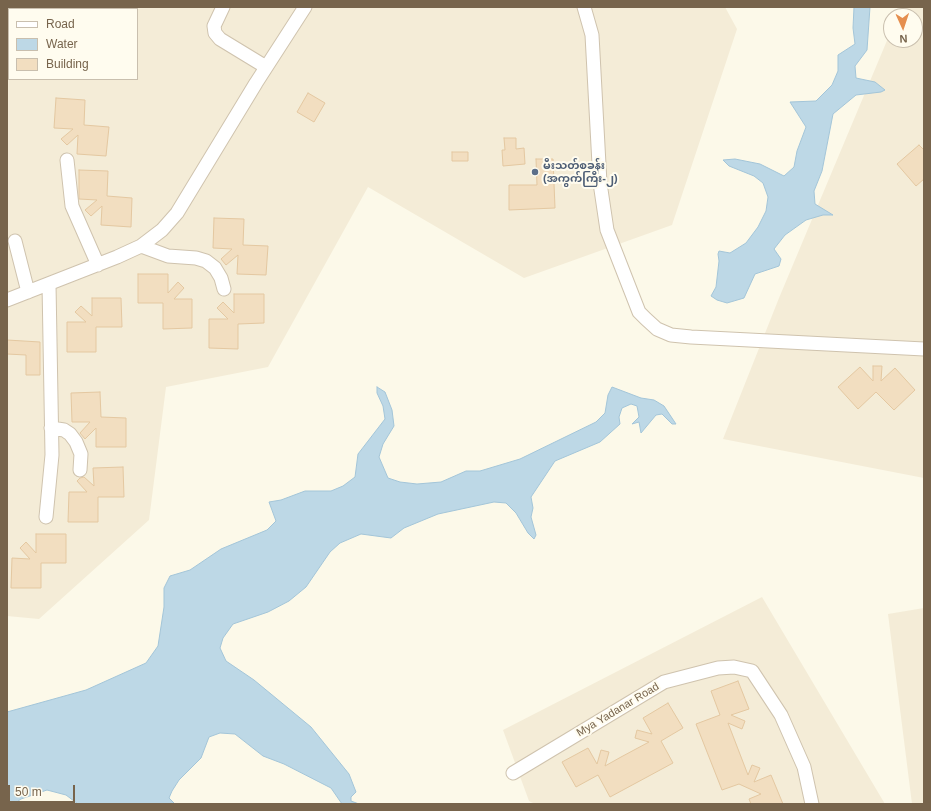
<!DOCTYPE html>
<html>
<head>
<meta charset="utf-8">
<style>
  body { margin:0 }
  #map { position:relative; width:931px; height:811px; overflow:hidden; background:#fcf9e9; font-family:Arial,sans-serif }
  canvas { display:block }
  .frame { position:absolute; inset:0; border:8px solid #77644c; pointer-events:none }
  .legend { position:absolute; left:8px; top:8px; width:130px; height:72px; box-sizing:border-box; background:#fffcef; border:1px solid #c9bfae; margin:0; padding:5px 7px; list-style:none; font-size:12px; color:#77644c }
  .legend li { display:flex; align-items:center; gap:8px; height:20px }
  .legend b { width:20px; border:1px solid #c9bfae }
  .north { position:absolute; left:883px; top:8px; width:40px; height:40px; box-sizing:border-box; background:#fffcef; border:1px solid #c9bfae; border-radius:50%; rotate:177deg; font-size:11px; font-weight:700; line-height:16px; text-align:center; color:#77644c }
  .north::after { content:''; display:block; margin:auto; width:14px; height:18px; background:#e58f4f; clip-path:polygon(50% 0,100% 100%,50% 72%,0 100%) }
  .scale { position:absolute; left:8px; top:785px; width:67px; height:18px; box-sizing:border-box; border:2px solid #77644c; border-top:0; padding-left:5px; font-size:12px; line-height:14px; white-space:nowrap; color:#77644c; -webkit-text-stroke:3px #fffcef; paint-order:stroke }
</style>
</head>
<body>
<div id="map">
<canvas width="931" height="811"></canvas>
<div class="frame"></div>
<ul class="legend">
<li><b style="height:5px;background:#fff"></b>Road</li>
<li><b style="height:11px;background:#bdd8e6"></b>Water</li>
<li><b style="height:11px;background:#f2dec0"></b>Building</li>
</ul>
<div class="north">N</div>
<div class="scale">50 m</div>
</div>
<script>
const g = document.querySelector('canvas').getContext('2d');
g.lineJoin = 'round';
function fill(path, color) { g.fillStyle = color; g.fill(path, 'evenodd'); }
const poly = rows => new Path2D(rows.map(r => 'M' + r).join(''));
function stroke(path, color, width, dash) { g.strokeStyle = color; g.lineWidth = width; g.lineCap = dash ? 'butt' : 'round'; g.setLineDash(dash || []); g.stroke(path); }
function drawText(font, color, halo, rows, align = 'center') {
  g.font = font + ' Arial,"Noto Sans Myanmar",sans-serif'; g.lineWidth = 4; g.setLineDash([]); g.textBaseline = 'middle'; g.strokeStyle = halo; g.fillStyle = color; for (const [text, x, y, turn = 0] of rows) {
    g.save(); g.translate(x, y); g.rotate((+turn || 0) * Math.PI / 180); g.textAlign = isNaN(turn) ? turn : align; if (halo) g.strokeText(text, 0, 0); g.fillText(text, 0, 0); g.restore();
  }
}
const residential = poly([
  [7,7,725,7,737,29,672,225,524,278,368,187,268,367,166,387,149,520,39,619,7,616],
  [9,9,137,9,137,79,9,79],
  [901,7,924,7,924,478,723,439,779,298,891,31,891,40,915,40,915,16,897,16],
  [762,597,885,804,535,804,529,801,503,730],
  [924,608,924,804,912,804,888,614]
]);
const water = poly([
  [7,7,83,7,86,9,9,9,9,40,7,39,7,7],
  [854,7,870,7,867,50,855,66,856,78,875,82,885,90,881,92,856,95,833,114,822,171,814,191,815,204,833,215,823,215,806,220,785,235,774,249,781,259,779,266,755,274,744,298,727,303,717,300,711,296,716,287,719,261,718,254,719,251,730,253,746,243,758,227,766,211,768,197,763,183,754,176,729,166,723,160,735,159,760,164,784,176,794,167,797,151,806,127,790,102,816,101,832,85,838,71,838,55,855,44,853,28,854,7],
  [377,387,385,392,392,410,394,426,383,444,379,457,388,478,400,482,417,484,441,482,466,471,480,471,520,459,596,422,605,413,608,395,612,387,641,398,654,400,664,406,676,424,672,424,662,414,656,415,641,433,639,422,632,424,639,417,637,406,631,404,622,408,619,417,620,424,600,442,555,461,531,497,533,508,531,517,536,535,534,539,528,533,516,513,506,503,494,502,438,514,404,528,391,538,361,534,340,543,330,552,306,587,289,601,268,612,233,624,223,638,220,648,226,661,254,680,311,727,349,774,356,792,351,797,351,801,359,804,342,804,331,788,284,764,263,756,235,734,220,733,209,737,201,758,179,780,172,791,169,798,175,804,78,804,66,795,47,790,21,799,14,804,7,804,7,712,86,690,146,663,158,646,164,607,164,588,170,576,190,570,221,549,267,530,276,521,269,502,281,500,305,491,331,491,343,486,355,477,358,454,385,419,383,406,377,393,377,387]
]);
const building = poly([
  [308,93,325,103,314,122,297,112,308,93],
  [56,98,85,100,84,125,109,127,106,156,77,154,78,135,67,145,61,139,73,129,54,128,56,98],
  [504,138,516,138,516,149,524,148,525,164,503,166,502,150,505,150,504,138],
  [919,145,924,150,924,179,916,186,897,164,919,145],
  [452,152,468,152,468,161,452,161,452,152],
  [536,159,553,159,555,208,509,210,509,185,537,185,536,159],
  [79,170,108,171,107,196,132,198,131,227,101,225,102,206,91,216,85,210,97,200,79,199,79,170],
  [214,218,244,219,243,245,268,246,266,275,237,274,238,255,226,265,221,259,232,249,213,248,214,218],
  [138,274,168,274,168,293,178,282,184,288,174,299,192,299,192,328,163,329,163,303,138,303,138,274],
  [234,294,264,294,264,323,238,324,238,349,209,348,209,319,228,319,217,308,223,302,234,313,234,294],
  [92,298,121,298,122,327,96,327,96,352,67,352,67,322,86,322,75,312,81,306,92,316,92,298],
  [7,340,40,342,40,375,26,375,26,355,7,354,7,340],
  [873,366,882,366,881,381,895,368,915,390,894,410,876,392,858,409,838,387,860,367,873,381,873,366],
  [100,392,101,417,126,418,126,447,96,447,96,428,85,439,80,433,90,422,72,422,71,393,100,392],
  [123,467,124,497,98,497,98,522,68,522,69,492,87,492,77,481,80,478,84,477,94,486,93,468,123,467],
  [36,534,66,534,66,563,41,563,41,588,11,588,12,558,30,559,20,548,26,542,36,553,36,534],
  [738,681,749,709,731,715,745,721,742,729,728,723,748,775,752,765,760,768,754,782,771,775,783,804,751,804,749,799,761,794,739,784,722,790,696,724,720,715,711,691,738,681],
  [668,703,683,728,661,741,673,763,610,797,598,775,576,787,562,762,588,748,597,764,601,750,609,752,605,766,621,757,649,742,635,738,637,730,652,734,643,718,668,703]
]);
const minor = poly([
  [223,7,214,26,215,33,220,39,266,67],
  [584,7,592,35,600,183,607,230,639,312,646,319,657,329,671,335,691,337,924,349],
  [67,160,72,206,98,265],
  [15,241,28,292],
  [141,246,168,256,196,258,206,261,215,268,221,278,224,289],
  [7,300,117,257,141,246,162,230,177,213,256,83,305,7],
  [51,428,64,430,70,434,76,442,81,454,80,470],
  [46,517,52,455,49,284],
  [513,773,664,682,718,668,734,667,752,671,781,715,804,767,812,804]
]);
const markers = [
  [535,172,4,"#5c6f8a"]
];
const serviceNames = [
  ["မီးသတ်စခန်း",543,166],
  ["(အကွက်ကြီး-၂)",543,179]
];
const streetNames = [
  ["Mya Yadanar Road",618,710,-31]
];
fill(residential, '#f4ecd7');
fill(water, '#bdd8e6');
stroke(water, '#a3c5d8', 1);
fill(building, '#f2dec0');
stroke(building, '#e4c8a1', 1);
stroke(minor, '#cfc3ae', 15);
stroke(minor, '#fff', 13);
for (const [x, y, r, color] of markers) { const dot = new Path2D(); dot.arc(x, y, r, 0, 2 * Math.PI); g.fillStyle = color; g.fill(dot); stroke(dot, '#fffcef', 1.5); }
drawText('bold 11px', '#4e5e75', '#fffcef', serviceNames, 'left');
drawText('11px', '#77644c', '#fffcef', streetNames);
</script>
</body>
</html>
